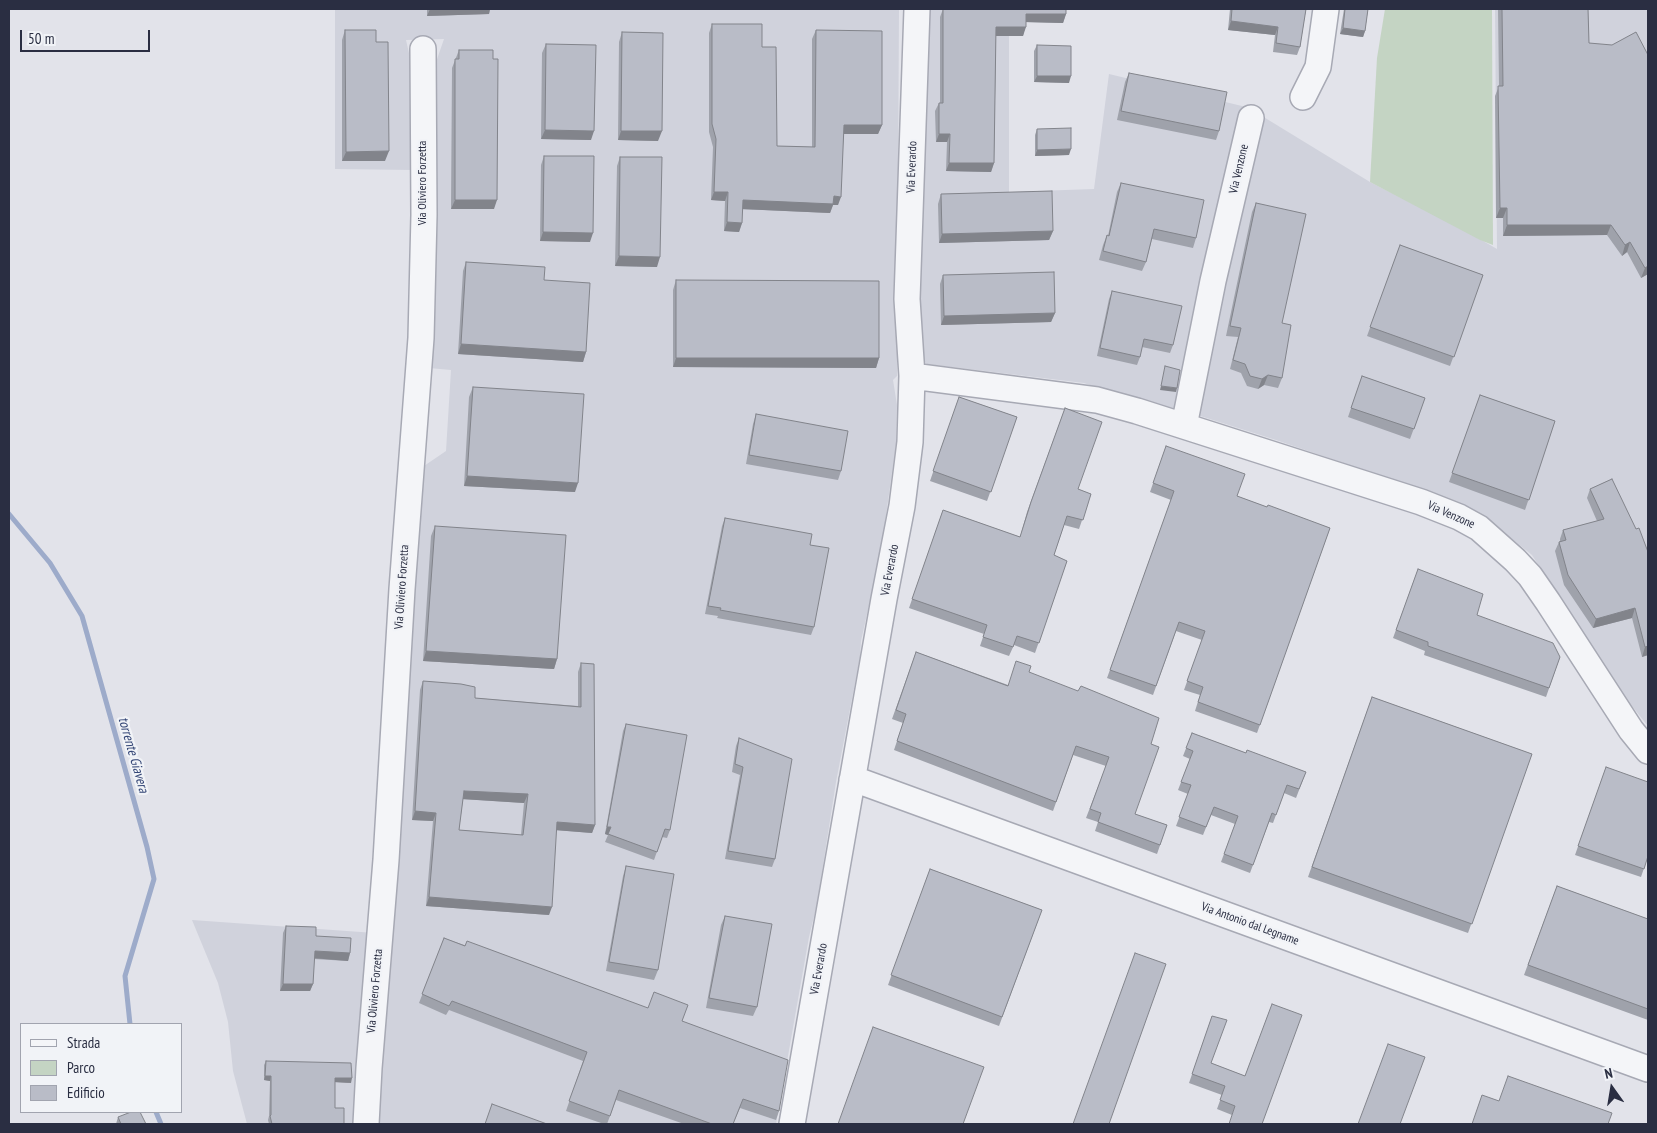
<!DOCTYPE html>
<html>
<head>
<meta charset="utf-8">
<style>
  body { margin:0 }
  #map { position:relative; width:1657px; height:1133px; overflow:hidden; background:#e2e3ea; font-family:"PT Sans Narrow",sans-serif }
  canvas { display:block }
  .frame { position:absolute; inset:0; border:10px solid #2a2e42; pointer-events:none }
  .legend { position:absolute; left:20px; top:1023px; width:162px; height:90px; box-sizing:border-box; background:#f1f3f7; border:1px solid #a1a4af; margin:0; padding:6px 9px; list-style:none; font-size:15px; color:#2a2e42 }
  .legend li { display:flex; align-items:center; gap:10px; height:25px }
  .legend b { width:25px; border:1px solid #a1a4af }
  .north { position:absolute; left:1587px; top:1063px; width:50px; height:50px; -webkit-text-stroke:4px #f1f3f7; paint-order:stroke; rotate:347deg; font-size:14px; font-weight:700; line-height:20px; text-align:center; color:#2a2e42 }
  .north::after { content:''; display:block; margin:auto; width:18px; height:22px; background:#2a2e42; clip-path:polygon(50% 0,100% 100%,50% 72%,0 100%) }
  .scale { position:absolute; left:20px; top:30px; width:130px; height:22px; box-sizing:border-box; border:2px solid #2a2e42; border-top:0; padding-left:6px; font-size:15px; line-height:18px; white-space:nowrap; color:#2a2e42; -webkit-text-stroke:4px #f1f3f7; paint-order:stroke }
</style>
</head>
<body>
<div id="map">
<canvas width="1657" height="1133"></canvas>
<div class="frame"></div>
<ul class="legend">
<li><b style="height:6px;background:#f4f5f8"></b>Strada</li>
<li><b style="height:14px;background:#c4d4c3"></b>Parco</li>
<li><b style="height:14px;background:#b9bcc7"></b>Edificio</li>
</ul>
<div class="north">N</div>
<div class="scale">50 m</div>
</div>
<script>
const g = document.querySelector('canvas').getContext('2d');
g.lineJoin = 'round';
function fill(path, color) { g.fillStyle = color; g.fill(path, 'evenodd'); }
const poly = rows => new Path2D(rows.map(r => 'M' + r).join(''));
function stroke(path, color, width, dash) { g.strokeStyle = color; g.lineWidth = width; g.lineCap = dash ? 'butt' : 'round'; g.setLineDash(dash || []); g.stroke(path); }
function drawText(font, color, halo, rows, align = 'center') {
  g.font = font + ' "PT Sans Narrow",sans-serif'; g.lineWidth = 4.5; g.setLineDash([]); g.textBaseline = 'middle'; g.strokeStyle = halo; g.fillStyle = color; for (const [text, x, y, turn = 0] of rows) {
    g.save(); g.translate(x, y); g.rotate((+turn || 0) * Math.PI / 180); g.textAlign = isNaN(turn) ? turn : align; if (halo) g.strokeText(text, 0, 0); g.fillText(text, 0, 0); g.restore();
  }
}
const built = poly([
  [335,9,899,9,897,376,893,380,897,405,896,444,881,551,861,641,860,657,836,782,817,904,809,937,776,1124,247,1124,233,1071,228,1022,218,983,192,920,389,934,411,609,421,508,421,468,446,451,451,370,429,368,435,65,444,39,406,40,411,62,413,170,335,169],
  [929,9,1009,9,1009,192,1094,189,1109,74,1242,106,1262,116,1370,182,1464,230,1497,249,1495,9,1648,9,1648,726,1614,684,1532,555,1481,514,1437,495,1276,440,1194,414,1119,395,1084,383,927,364,919,357,916,250]
]);
const green = poly([
  [1385,9,1492,9,1493,245,1480,240,1370,182,1377,58]
]);
const stream = poly([
  [9,514,50,563,82,616,147,847,154,879,125,976,130,1024],
  [156,1112,161,1124]
]);
const minor = poly([
  [1303,97,1318,67,1326,9],
  [912,376,1097,400,1137,411,1421,502,1459,517,1479,528,1515,560,1530,576,1548,602,1631,730,1648,751],
  [1184,426,1213,281,1251,118],
  [852,780,862,782,1648,1069],
  [366,1124,369,1068,386,860,402,589,421,338,424,215,423,49],
  [792,1124,884,599,902,506,910,442,912,376,907,299,917,9]
]);
const wall = poly([
  [427,9,490,9,489,14,427,16],
  [943,9,1066,14,1063,23,1026,22,1023,36,996,36,994,163,991,172,946,171,947,142,936,142,935,111,939,103,940,103,940,17],
  [1230,9,1306,9,1300,47,1297,55,1273,52,1275,35,1228,30],
  [1344,9,1368,9,1365,31,1363,37,1340,34],
  [1498,9,1588,9,1589,43,1648,55,1648,274,1641,278,1627,252,1622,256,1607,235,1503,236,1503,218,1496,218,1495,96,1499,86],
  [712,24,762,47,777,146,812,147,812,39,816,30,882,125,878,134,844,134,838,205,833,205,830,213,742,209,742,223,739,232,724,231,725,201,711,200,713,147,709,132,709,33],
  [345,30,376,42,385,161,342,161,342,40],
  [622,32,658,141,618,140,619,42],
  [546,44,591,140,541,139,542,53],
  [1037,45,1069,83,1034,82,1034,51],
  [459,50,494,209,451,209,452,68],
  [1129,73,1219,131,1216,140,1117,120,1125,82],
  [1037,129,1069,155,1035,156,1035,135],
  [544,156,590,242,540,241,541,165],
  [620,157,657,267,615,266,617,166],
  [1121,183,1196,238,1193,248,1152,239,1146,262,1142,271,1099,260,1103,245,1107,235,1108,236,1117,192],
  [941,194,1053,231,1049,240,939,243,938,204],
  [1256,203,1282,323,1282,378,1278,388,1264,385,1258,389,1247,386,1241,373,1230,369,1238,337,1226,336,1252,212],
  [1400,245,1483,275,1450,366,1367,336],
  [466,262,544,280,586,352,583,362,458,354,463,271],
  [943,275,1055,313,1051,322,941,325,940,284],
  [676,280,879,358,876,368,673,367,673,290],
  [1112,291,1173,345,1170,353,1142,347,1140,357,1137,365,1097,356,1109,299],
  [1362,376,1425,398,1410,439,1348,417],
  [473,387,575,492,464,486,469,397],
  [1480,395,1555,421,1525,510,1449,482],
  [959,397,1017,417,987,501,930,481],
  [1065,408,1078,489,1091,494,1079,529,1064,525,1054,555,1067,561,1035,653,1014,645,1009,656,980,646,984,634,909,608,943,510,1020,537,1027,512],
  [756,414,841,471,838,480,746,464,753,424],
  [1166,446,1237,496,1267,507,1330,528,1257,733,1195,711,1200,695,1184,690,1202,640,1176,631,1153,695,1107,678,1171,500,1150,492],
  [1612,479,1648,655,1642,657,1632,618,1593,628,1564,585,1555,551,1559,542,1560,541,1560,539,1563,530,1597,521,1587,498,1590,489],
  [725,518,810,545,814,627,811,635,717,618,718,616,705,614,722,526],
  [435,526,557,659,554,669,423,661,431,536],
  [1418,569,1477,615,1560,657,1546,697,1424,655,1425,651,1393,638],
  [916,652,1008,685,1029,672,1151,744,1135,814,1167,825,1157,854,1095,831,1098,822,1086,818,1106,766,1073,755,1053,811,894,750,903,723,892,719],
  [581,663,595,825,592,833,556,830,549,915,426,906,433,821,412,820,420,690,423,681,475,698,578,706,578,672],
  [463,799,524,803,521,835,459,830],
  [1372,697,1532,754,1468,933,1308,877],
  [626,724,670,830,667,838,662,837,654,860,605,842,608,835,605,834,623,731],
  [1192,733,1246,753,1306,772,1296,798,1284,793,1273,823,1269,822,1250,873,1221,862,1235,824,1211,815,1203,835,1176,826,1188,794,1178,790,1190,759,1183,756],
  [739,738,775,859,772,867,725,859,740,775,732,772,736,746],
  [1606,767,1648,856,1641,877,1575,855],
  [626,866,658,970,654,980,606,971,623,876],
  [930,869,1042,910,999,1026,888,985],
  [1557,886,1648,919,1648,1020,1524,975],
  [725,916,757,1007,753,1016,706,1008,721,925],
  [286,926,316,936,350,953,348,961,314,959,313,984,310,991,280,991,283,933],
  [444,938,682,1021,779,1111,776,1120,740,1108,733,1124,684,1124,616,1100,607,1124,604,1124,566,1111,583,1061,449,1010,446,1015,419,1003],
  [1272,1004,1232,1115,1217,1109,1222,1095,1189,1083,1212,1016,1211,1063,1245,1076],
  [266,1061,351,1083,335,1082,335,1108,344,1124,269,1124,268,1120,269,1116,270,1081,264,1080,264,1065],
  [118,1117,146,1124,116,1124]
]);
const shadedWall = poly([
  [430,9,490,9,489,14,427,16],
  [1026,14,1066,14,1063,23,1023,22],
  [1231,21,1278,27,1275,35,1228,30],
  [996,27,1026,27,1023,36,993,36],
  [1343,28,1365,31,1363,37,1340,34],
  [1037,76,1071,76,1069,83,1034,82],
  [844,125,882,125,878,134,841,134],
  [545,130,594,131,591,140,541,139],
  [621,131,662,131,658,141,618,140],
  [939,134,950,134,947,142,936,142],
  [1071,149,1069,155,1035,156,1037,150],
  [389,151,385,161,342,161,346,152],
  [949,163,994,163,991,172,946,171],
  [714,192,728,192,725,201,711,200],
  [834,196,841,197,838,205,833,205,830,213,740,209,743,200],
  [455,200,497,200,494,209,451,209],
  [1500,208,1507,208,1503,218,1496,218],
  [727,222,742,223,739,232,724,231],
  [1507,225,1611,225,1607,235,1503,236],
  [1053,231,1049,240,939,243,942,234],
  [543,232,593,233,590,242,540,241],
  [1630,242,1627,252,1622,256,1625,245],
  [619,256,660,257,657,267,615,266],
  [1648,266,1648,274,1641,278,1645,268],
  [1055,313,1051,322,941,325,944,316],
  [461,344,586,352,583,362,458,354],
  [676,358,879,358,876,368,673,367],
  [1268,375,1264,385,1258,389,1262,379],
  [1161,386,1177,388,1176,392,1160,390],
  [467,476,578,483,575,492,464,486],
  [1635,608,1632,618,1593,628,1596,619],
  [1648,646,1648,655,1642,657,1645,647],
  [426,651,557,659,554,669,423,661],
  [464,791,528,794,524,803,461,799],
  [415,811,436,813,433,821,412,820],
  [557,822,595,825,592,833,554,830],
  [607,827,611,827,608,835,605,834],
  [429,897,552,907,549,915,426,906],
  [315,951,350,953,348,961,312,958],
  [283,984,313,984,310,991,280,991],
  [265,1076,271,1076,270,1081,264,1080],
  [335,1078,352,1078,351,1083,333,1082]
]);
const building = poly([
  [943,9,1066,9,1066,14,1026,14,1026,27,996,27,994,163,949,163,950,134,939,134,939,103,943,103,943,9],
  [1232,9,1306,9,1300,47,1276,43,1278,27,1231,21,1232,9],
  [1345,9,1368,9,1365,31,1343,28,1345,9],
  [1502,9,1588,9,1589,43,1612,45,1636,32,1648,55,1648,266,1645,268,1630,242,1625,245,1611,225,1507,225,1507,208,1500,208,1498,86,1503,86,1502,9],
  [712,24,762,24,762,47,776,47,777,146,815,147,816,30,882,31,882,125,844,125,841,197,834,196,833,204,743,200,742,223,727,222,728,192,714,192,716,139,712,124,712,24],
  [345,30,376,30,376,42,388,42,389,151,346,152,345,30],
  [622,32,663,33,662,131,621,131,622,32],
  [546,44,596,45,594,131,545,130,546,44],
  [1037,45,1071,46,1071,76,1037,76,1037,45],
  [459,50,493,50,493,59,498,59,497,200,455,200,455,59,459,59,459,50],
  [1129,73,1227,92,1219,131,1121,111,1129,73],
  [1071,128,1071,149,1037,150,1037,129,1071,128],
  [544,156,594,156,593,233,543,232,544,156],
  [620,157,662,157,660,257,619,256,620,157],
  [1121,183,1204,200,1196,238,1154,229,1146,262,1103,251,1107,235,1109,236,1121,183],
  [1052,191,1053,231,942,234,941,194,1052,191],
  [1256,203,1306,214,1282,323,1291,325,1282,378,1268,375,1262,379,1250,376,1245,364,1233,360,1241,328,1230,326,1256,203],
  [1400,245,1483,275,1454,357,1370,327,1400,245],
  [466,262,545,267,544,280,590,283,586,352,461,344,466,262],
  [1054,272,1055,313,944,316,943,275,1054,272],
  [676,280,879,281,879,358,676,358,676,280],
  [1112,291,1182,306,1173,345,1144,339,1140,357,1100,348,1112,291],
  [1165,366,1180,370,1177,388,1161,386,1165,366],
  [1362,376,1425,398,1414,429,1351,408,1362,376],
  [473,387,584,394,578,483,467,476,473,387],
  [1480,395,1555,421,1529,500,1452,473,1480,395],
  [959,397,1017,417,991,492,933,471,959,397],
  [1065,408,1102,422,1078,489,1091,494,1083,520,1067,516,1054,555,1067,561,1039,643,1017,636,1013,647,983,637,987,625,912,599,943,510,1020,537,1031,502,1065,408],
  [756,414,848,431,841,471,749,455,756,414],
  [1166,446,1245,474,1237,496,1267,507,1268,505,1330,528,1260,725,1198,702,1203,687,1187,681,1205,631,1179,622,1156,686,1110,670,1174,491,1153,483,1166,446],
  [1612,479,1636,529,1639,528,1648,552,1648,646,1645,647,1635,608,1596,619,1568,575,1559,542,1566,540,1563,530,1604,519,1590,489,1612,479],
  [725,518,812,534,810,545,829,548,814,627,720,610,721,608,708,606,725,518],
  [435,526,566,535,557,659,426,651,435,526],
  [1418,569,1483,594,1477,615,1553,643,1560,657,1549,688,1428,646,1428,642,1396,630,1418,569],
  [916,652,1008,686,1016,661,1031,666,1029,672,1078,691,1081,686,1159,718,1151,744,1159,747,1135,814,1167,825,1160,845,1098,822,1101,813,1090,809,1109,757,1076,746,1056,802,897,741,906,714,896,710,916,652],
  [581,663,594,664,595,825,557,822,552,907,429,897,436,813,415,811,423,681,461,684,475,687,475,698,581,707,581,663],
  [464,791,528,794,523,835,459,830,464,791],
  [1372,697,1532,754,1472,924,1312,867,1372,697],
  [626,724,687,735,670,830,665,829,657,852,608,834,611,827,607,827,626,724],
  [1192,733,1246,753,1247,750,1306,772,1299,789,1287,785,1276,815,1272,813,1253,865,1224,854,1238,816,1214,807,1206,827,1179,817,1191,785,1181,782,1193,751,1186,748,1192,733],
  [739,738,792,759,775,859,728,851,743,767,735,764,739,738],
  [1606,767,1648,782,1648,856,1644,869,1578,846,1606,767],
  [626,866,674,874,658,970,609,962,626,866],
  [930,869,1042,910,1002,1017,891,975,930,869],
  [1557,886,1648,919,1648,1009,1528,965,1557,886],
  [725,916,772,924,757,1007,709,998,725,916],
  [286,926,316,927,316,936,351,938,350,953,315,951,313,984,283,984,286,926],
  [444,938,465,946,467,941,648,1008,654,992,688,1005,682,1021,788,1060,779,1111,743,1099,733,1124,712,1124,619,1090,610,1116,569,1101,587,1052,452,1001,449,1006,422,994,444,938],
  [1135,953,1166,964,1109,1124,1073,1124,1135,953],
  [1272,1004,1302,1015,1262,1124,1229,1124,1235,1106,1220,1100,1225,1086,1192,1074,1212,1016,1227,1020,1211,1063,1245,1076,1272,1004],
  [873,1027,984,1067,963,1124,838,1124,873,1027],
  [1388,1044,1425,1057,1400,1124,1358,1124,1388,1044],
  [266,1061,351,1063,352,1078,335,1078,335,1108,344,1108,344,1124,272,1124,270,1116,271,1115,271,1076,265,1076,266,1061],
  [1508,1076,1612,1113,1608,1124,1472,1124,1482,1095,1499,1101,1508,1076],
  [492,1104,547,1124,485,1124,492,1104],
  [131,1112,140,1112,146,1124,121,1124,118,1117,131,1112]
]);
const streetNames = [
  ["Via Everardo",912,167,-88],
  ["Via Venzone",1239,169,-77],
  ["Via Oliviero Forzetta",423,183,-90],
  ["Via Venzone",1451,515,24],
  ["Via Everardo",890,570,-79],
  ["Via Oliviero Forzetta",402,587,-86],
  ["Via Antonio dal Legname",1250,924,20],
  ["Via Everardo",819,969,-80],
  ["Via Oliviero Forzetta",375,991,-85]
];
const waterNames = [
  ["torrente Giavera",133,755,74]
];
fill(built, '#d0d2dc');
fill(green, '#c4d4c3');
stroke(stream, '#9dabca', 5);
stroke(minor, '#a7a9b4', 28);
stroke(minor, '#f4f5f8', 25);
fill(wall, '#9fa2ab');
fill(shadedWall, '#82848b');
fill(building, '#b9bcc7');
stroke(building, '#82848b', 1);
drawText('12px', '#2a2e42', '#f1f3f7', streetNames);
drawText('italic 14px', '#344676', '#f1f3f7', waterNames);
</script>
</body>
</html>
